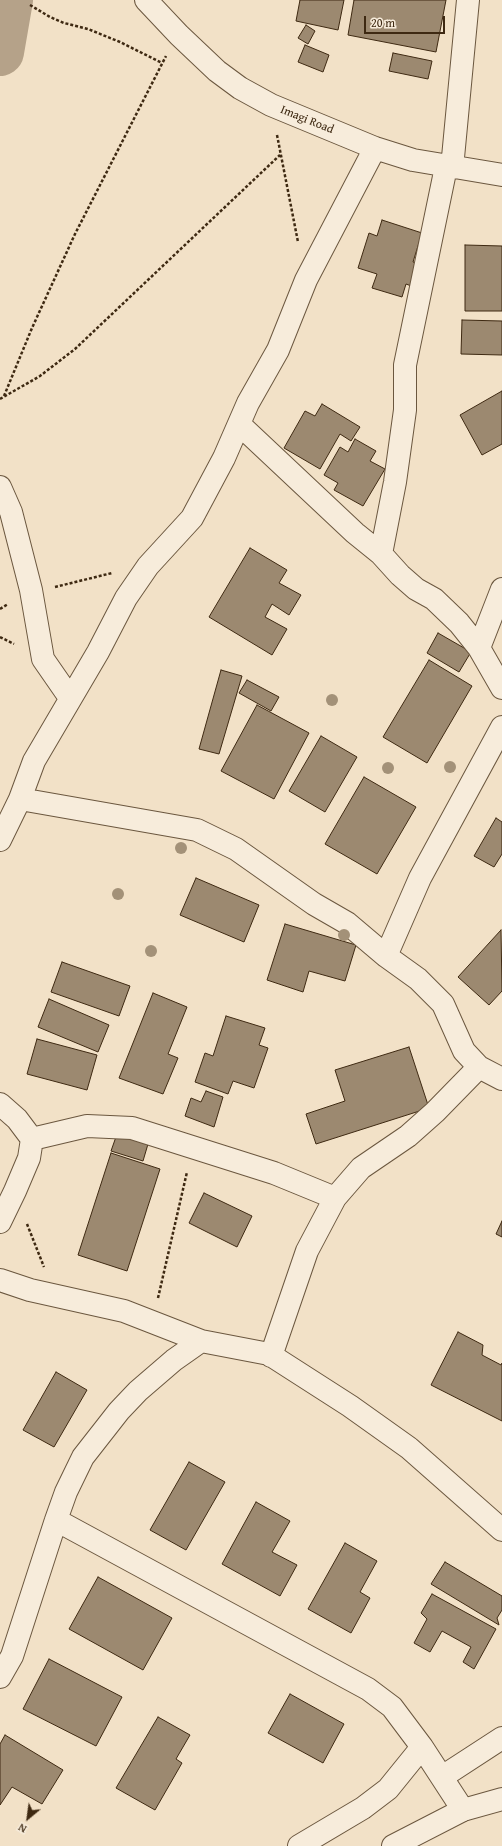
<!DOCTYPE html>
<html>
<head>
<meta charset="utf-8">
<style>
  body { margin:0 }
  #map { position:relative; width:502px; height:1846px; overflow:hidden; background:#f2e1c7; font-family:"Gentium Book Plus",serif }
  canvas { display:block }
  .north { position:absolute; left:8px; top:1798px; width:40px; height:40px; -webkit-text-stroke:3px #f7ecdb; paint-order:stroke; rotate:209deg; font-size:11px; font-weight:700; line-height:16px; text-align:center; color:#3e2912 }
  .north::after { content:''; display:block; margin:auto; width:14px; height:18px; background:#3e2912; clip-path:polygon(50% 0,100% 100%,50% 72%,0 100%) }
  .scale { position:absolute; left:364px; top:16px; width:81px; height:18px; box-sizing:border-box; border:2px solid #3e2912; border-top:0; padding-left:5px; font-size:12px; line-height:14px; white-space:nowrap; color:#3e2912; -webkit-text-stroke:3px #f7ecdb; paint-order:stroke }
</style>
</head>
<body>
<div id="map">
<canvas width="502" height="1846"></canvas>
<div class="north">N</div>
<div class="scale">20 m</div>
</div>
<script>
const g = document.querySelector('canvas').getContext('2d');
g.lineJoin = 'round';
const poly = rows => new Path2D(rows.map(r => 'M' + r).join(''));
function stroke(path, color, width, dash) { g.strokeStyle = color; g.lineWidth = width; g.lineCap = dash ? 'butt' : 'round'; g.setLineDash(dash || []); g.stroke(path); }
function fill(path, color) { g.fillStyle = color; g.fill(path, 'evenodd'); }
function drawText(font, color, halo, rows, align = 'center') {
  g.font = font + ' "Gentium Book Plus",serif'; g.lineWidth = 3; g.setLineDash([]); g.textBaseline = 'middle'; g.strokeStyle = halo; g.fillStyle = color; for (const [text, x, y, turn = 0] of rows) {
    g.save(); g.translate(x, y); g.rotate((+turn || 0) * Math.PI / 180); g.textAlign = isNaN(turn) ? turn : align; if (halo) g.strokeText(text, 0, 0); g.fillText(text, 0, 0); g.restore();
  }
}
const river = poly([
  [0,52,9,0]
]);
const building = poly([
  [300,0,344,0,338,30,296,21,300,0],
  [354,0,446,0,436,52,348,35,354,0],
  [306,25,315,31,308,44,298,38,306,25],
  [305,45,329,55,323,72,298,62,305,45],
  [393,53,432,61,428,79,389,71,393,53],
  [382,220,422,233,413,262,420,264,414,287,406,284,402,297,372,288,377,274,358,268,369,233,377,236,382,220],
  [465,245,502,246,502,311,465,311,465,245],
  [462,320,502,321,502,355,461,354,462,320],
  [502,391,502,444,482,455,460,415,502,391],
  [322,404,360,427,351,441,340,434,320,469,284,448,305,411,315,416,322,404],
  [355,439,376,451,370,461,385,469,363,506,334,490,338,483,324,475,340,447,348,452,355,439],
  [250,548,287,570,279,583,301,595,289,615,272,604,265,617,287,629,272,655,209,617,250,548],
  [438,633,471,652,459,672,427,653,438,633],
  [429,660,472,686,427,763,383,737,429,660],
  [221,670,242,676,219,754,199,749,221,670],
  [247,680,279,697,271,711,239,693,247,680],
  [257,705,309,733,274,799,221,771,257,705],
  [321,736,357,757,325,812,289,791,321,736],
  [364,777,416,807,377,874,325,844,364,777],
  [496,818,502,822,502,854,494,867,474,856,496,818],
  [196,878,259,905,244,942,180,915,196,878],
  [285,924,356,945,345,981,309,971,303,992,267,980,285,924],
  [501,930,502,991,489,1005,458,977,501,930],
  [62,962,130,986,119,1016,51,992,62,962],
  [153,993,187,1007,168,1054,178,1058,163,1094,119,1078,153,993],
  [49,999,109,1025,98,1052,38,1027,49,999],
  [226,1016,265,1028,259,1045,268,1048,254,1088,233,1081,228,1094,195,1082,205,1053,213,1056,226,1016],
  [37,1039,97,1055,87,1090,27,1074,37,1039],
  [409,1047,429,1108,316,1144,306,1114,345,1101,335,1070,409,1047],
  [206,1091,223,1097,214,1127,185,1116,191,1098,201,1102,206,1091],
  [117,1134,148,1144,143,1161,111,1151,117,1134],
  [111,1153,160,1169,127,1271,78,1255,111,1153],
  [204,1193,252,1216,237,1247,189,1223,204,1193],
  [502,1221,502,1237,496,1234,502,1221],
  [458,1332,483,1345,482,1355,501,1365,502,1363,502,1421,431,1385,458,1332],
  [56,1372,87,1390,54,1447,23,1430,56,1372],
  [189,1462,225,1482,186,1550,150,1530,189,1462],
  [256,1502,290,1521,272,1552,297,1565,280,1596,222,1564,256,1502],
  [345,1543,377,1561,360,1592,370,1598,351,1633,308,1609,345,1543],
  [445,1562,502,1596,502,1610,497,1618,499,1625,431,1584,445,1562],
  [98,1577,172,1618,143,1670,69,1629,98,1577],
  [432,1594,496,1629,474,1669,463,1662,471,1647,442,1631,430,1652,414,1643,427,1619,421,1613,432,1594],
  [49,1659,122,1697,96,1746,23,1709,49,1659],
  [290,1694,344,1724,323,1763,268,1733,290,1694],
  [158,1717,190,1735,176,1759,182,1763,155,1810,116,1788,158,1717],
  [5,1735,63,1770,42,1804,12,1787,0,1805,0,1744,5,1735]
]);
const path = poly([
  [30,5,50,17,64,23,88,29,120,42,162,63],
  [277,135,298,242],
  [4,396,32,328,75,234,166,56],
  [0,399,40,376,75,349,280,155],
  [55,587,112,573],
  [0,609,8,604],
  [0,637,14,644],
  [27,1224,44,1267],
  [158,1298,187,1172]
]);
const minor = poly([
  [146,0,179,35,217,71,240,88,271,105,375,148,413,160,502,175],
  [452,168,468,0],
  [239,424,355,533,381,554,400,575,416,589,434,599,459,623,479,648,502,688],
  [0,487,11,512,31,590,43,659,70,698],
  [381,554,395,482,405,410,405,365,446,167],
  [479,648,502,589],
  [20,799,197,830,236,849,314,904,347,923,386,956,418,979,443,1004,464,1051,479,1067,502,1079],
  [0,840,20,799,34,761,98,652,126,598,148,566,192,518,224,458,248,403,278,350,306,280,375,148],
  [386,956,420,878,502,727],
  [0,1104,17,1119,32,1139,29,1158,15,1191,0,1222],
  [32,1139,87,1126,132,1128,274,1173,335,1198],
  [0,1280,30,1290,124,1311,201,1341,269,1354,350,1406,409,1448,502,1530],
  [271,1356,307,1251,335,1198,361,1168,408,1136,435,1112,479,1067],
  [56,1520,368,1689,392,1707,422,1747,463,1810],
  [0,1677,12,1656,56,1520,66,1492,83,1457,119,1411,138,1391,174,1360,201,1341],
  [442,1777,502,1738],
  [299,1846,363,1808,388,1789,422,1747]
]);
const tertiary = poly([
  [393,1846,463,1810,502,1799]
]);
const trees = [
  [332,700],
  [450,767],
  [388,768],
  [181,848],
  [118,894],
  [344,935],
  [151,951]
];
const streetNames = [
  ["Imagi Road",307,120,22]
];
stroke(river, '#b5a289', 48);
fill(building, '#9c8970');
stroke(building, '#3e2912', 1);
stroke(minor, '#6b573f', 24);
stroke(tertiary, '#6b573f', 24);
stroke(path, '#3e2912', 2.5, [3, 2]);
stroke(minor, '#f7ecdb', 22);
stroke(tertiary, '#f7ecdb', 22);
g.fillStyle = '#a39178';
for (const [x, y] of trees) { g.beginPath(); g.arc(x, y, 6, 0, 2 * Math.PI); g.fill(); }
drawText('12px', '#3e2912', '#f7ecdb', streetNames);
</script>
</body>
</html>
